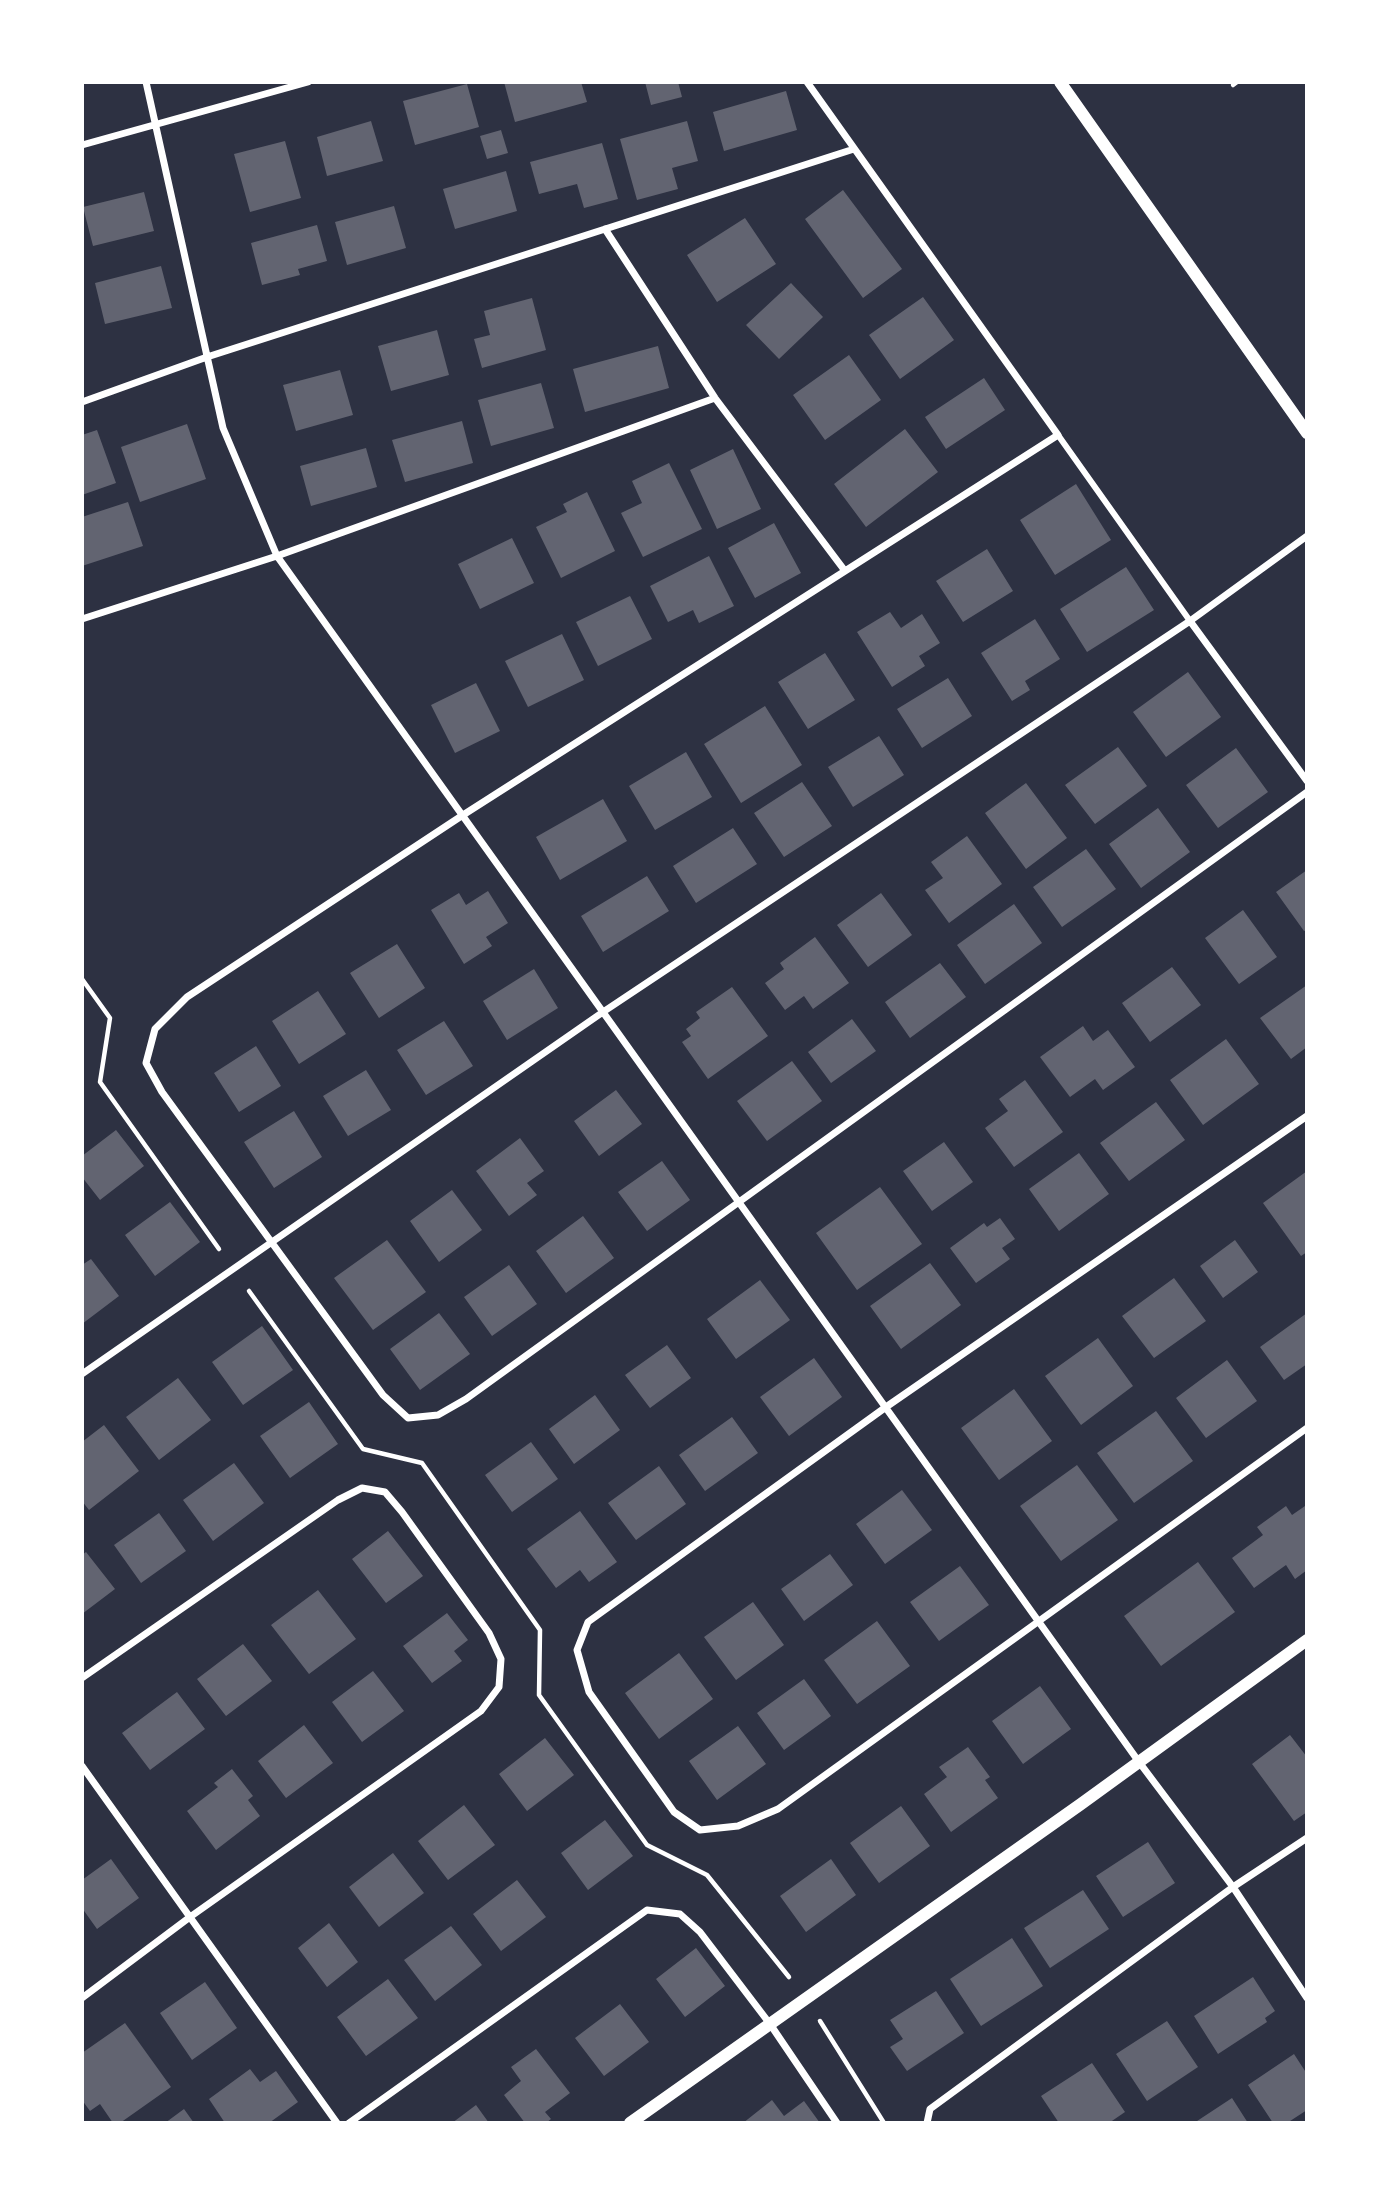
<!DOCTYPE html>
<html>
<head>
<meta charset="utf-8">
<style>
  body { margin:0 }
  #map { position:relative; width:1389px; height:2205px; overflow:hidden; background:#2d3142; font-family:"Open Sans",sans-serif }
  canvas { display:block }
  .frame { position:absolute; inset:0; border:84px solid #fff; pointer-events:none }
</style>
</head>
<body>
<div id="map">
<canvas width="1389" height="2205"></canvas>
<div class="frame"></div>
</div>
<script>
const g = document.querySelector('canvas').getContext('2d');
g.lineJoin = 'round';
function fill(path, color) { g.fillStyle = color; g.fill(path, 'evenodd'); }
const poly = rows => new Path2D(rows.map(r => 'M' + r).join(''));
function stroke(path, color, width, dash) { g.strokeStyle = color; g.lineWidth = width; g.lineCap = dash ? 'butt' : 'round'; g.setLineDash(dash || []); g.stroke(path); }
const building = poly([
  [504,82,581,82,587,102,515,122],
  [645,82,678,82,682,97,651,105],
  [467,84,479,127,415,145,403,101],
  [786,91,797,130,724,151,713,112],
  [371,121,383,161,327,176,317,137],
  [687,121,698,161,672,168,678,189,637,200,620,139],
  [501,130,508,153,487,159,480,136],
  [285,141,301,198,250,212,234,154],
  [602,143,618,199,584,208,577,184,539,194,530,162],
  [506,171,517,211,455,229,443,189],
  [843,190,902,269,863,298,805,219],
  [144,192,154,231,93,246,83,207],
  [394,206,406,248,347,265,335,222],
  [745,218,776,264,717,302,687,255],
  [317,225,327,261,298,269,300,275,262,285,251,243],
  [161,266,172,308,105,324,95,283],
  [791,283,823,317,779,359,746,325],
  [923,297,954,340,900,379,869,335],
  [532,298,546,350,482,368,474,339,490,335,484,311],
  [437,330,449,375,391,391,378,346],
  [658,346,669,388,585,412,573,369],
  [849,355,881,400,825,440,793,395],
  [340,370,353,415,296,431,283,385],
  [984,378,1005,410,946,449,925,417],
  [541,383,554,428,491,446,478,400],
  [462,421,473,463,405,482,392,440],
  [187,424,206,479,140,502,121,447],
  [905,429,938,472,866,527,834,484],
  [97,430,116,483,82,495,82,435],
  [366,448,377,487,311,506,300,466],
  [733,449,761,509,717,529,690,470],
  [669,463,702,529,643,557,621,513,642,503,632,481],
  [1076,484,1111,540,1055,575,1020,520],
  [587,492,615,551,561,578,536,527,567,512,563,504],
  [128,502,143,546,82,566,82,517],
  [774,523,801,573,755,598,728,548],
  [512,538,534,583,480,609,458,564],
  [987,549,1013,591,963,622,936,581],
  [709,556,734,606,699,623,693,610,668,622,650,586],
  [1126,567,1154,610,1087,652,1060,609],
  [630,596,652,639,598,666,576,622],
  [890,612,901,628,922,614,940,643,919,656,925,666,892,687,857,632],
  [1035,619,1060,659,1025,681,1030,690,1012,701,981,653],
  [562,634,584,680,528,707,505,661],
  [825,653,855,700,808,729,778,682],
  [1188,672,1221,717,1166,757,1133,712],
  [948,678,972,716,922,748,897,709],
  [476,683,500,731,455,753,431,705],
  [765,706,802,765,741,803,704,744],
  [879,736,904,775,853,807,828,767],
  [1118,747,1147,786,1095,824,1065,785],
  [1236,748,1268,792,1218,828,1186,785],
  [686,752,712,797,655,830,629,786],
  [802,782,832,826,784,857,754,813],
  [1026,783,1067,838,1026,869,985,813],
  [603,799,627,841,560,880,536,837],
  [1158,808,1190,852,1141,888,1109,844],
  [733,828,757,864,696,903,673,866],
  [967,836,1002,884,949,923,925,890,943,878,931,862],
  [1086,849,1116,889,1062,927,1033,887],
  [1307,870,1307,930,1304,931,1276,892],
  [647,876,669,911,603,952,581,916],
  [488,891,508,923,486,937,492,946,464,964,431,910,459,893,466,905],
  [881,893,912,935,868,967,837,925],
  [1014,904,1042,943,985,984,957,945],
  [1243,910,1277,957,1239,984,1205,938],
  [815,937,849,983,813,1009,804,996,785,1010,765,983,784,969,780,963],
  [397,944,425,988,379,1018,350,973],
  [940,963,966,997,910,1038,885,1002],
  [1172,967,1201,1005,1150,1042,1122,1003],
  [534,969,558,1008,507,1040,483,1001],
  [1307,985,1307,1047,1291,1059,1260,1018],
  [732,987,768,1036,708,1079,682,1042,691,1036,686,1029,700,1018,696,1012],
  [318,991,346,1034,299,1064,272,1021],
  [852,1019,876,1051,831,1083,808,1052],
  [444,1021,473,1066,426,1095,397,1050],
  [1083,1026,1093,1041,1108,1030,1135,1067,1103,1090,1095,1079,1070,1097,1040,1057],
  [1226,1039,1259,1084,1203,1125,1170,1080],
  [256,1046,281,1086,239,1112,214,1073],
  [792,1061,822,1101,767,1141,737,1101],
  [366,1070,391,1110,348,1136,323,1096],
  [1025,1080,1063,1132,1014,1167,985,1128,1008,1111,999,1099],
  [616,1090,642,1124,599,1156,574,1121],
  [1156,1102,1185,1140,1129,1181,1100,1143],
  [294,1111,322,1157,274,1188,244,1142],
  [116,1130,144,1166,100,1200,82,1177,82,1156],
  [520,1138,544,1171,527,1183,537,1195,509,1216,476,1171],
  [944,1142,973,1182,932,1211,903,1171],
  [1079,1153,1109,1194,1059,1231,1029,1189],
  [662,1161,690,1200,647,1231,618,1192],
  [1307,1171,1307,1252,1301,1256,1263,1203],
  [880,1187,922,1244,857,1290,816,1233],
  [452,1190,482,1230,439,1262,410,1221],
  [170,1202,200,1242,155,1276,125,1235],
  [583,1216,614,1258,566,1293,536,1251],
  [1000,1218,1015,1239,1002,1248,1010,1259,976,1283,950,1248,984,1223,987,1227],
  [387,1240,426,1292,373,1330,334,1278],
  [1235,1240,1258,1272,1223,1298,1200,1266],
  [91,1259,119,1296,82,1324,82,1265],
  [930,1263,961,1305,901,1349,870,1306],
  [509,1265,537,1304,492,1336,464,1297],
  [1174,1278,1206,1321,1154,1358,1122,1316],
  [760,1280,790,1320,736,1359,707,1319],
  [439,1313,470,1354,420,1390,390,1349],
  [1307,1313,1307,1364,1284,1380,1260,1347],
  [262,1326,293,1370,243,1405,212,1362],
  [1098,1338,1133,1386,1081,1425,1045,1376],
  [667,1345,691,1378,650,1408,625,1375],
  [814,1358,842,1397,789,1436,760,1397],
  [1227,1360,1257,1401,1206,1438,1176,1398],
  [178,1378,211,1420,159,1460,126,1417],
  [1014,1389,1052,1441,999,1480,961,1428],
  [595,1395,620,1430,574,1464,549,1429],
  [309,1402,338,1444,290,1478,260,1436],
  [1156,1411,1193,1461,1134,1503,1097,1453],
  [732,1417,758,1453,705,1491,679,1455],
  [104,1425,139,1471,89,1510,82,1501,82,1442],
  [531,1442,558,1479,512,1512,485,1475],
  [234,1463,264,1503,213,1541,183,1500],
  [1077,1465,1118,1520,1061,1561,1020,1506],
  [659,1466,686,1504,636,1540,608,1503],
  [902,1490,932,1530,885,1564,856,1524],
  [1286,1506,1292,1515,1305,1506,1307,1508,1307,1570,1295,1579,1286,1565,1254,1588,1232,1558,1263,1535,1257,1527],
  [580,1511,617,1562,589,1582,580,1570,556,1588,527,1549],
  [159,1513,186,1551,141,1583,114,1545],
  [388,1531,423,1576,386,1603,352,1559],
  [86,1552,115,1589,82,1614,82,1555],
  [830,1554,853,1585,804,1621,781,1589],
  [1198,1562,1235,1612,1161,1666,1124,1616],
  [960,1566,989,1605,939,1641,910,1602],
  [318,1590,356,1639,309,1674,271,1625],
  [753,1602,784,1645,736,1680,704,1637],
  [447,1613,468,1640,454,1651,462,1661,432,1683,403,1646],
  [877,1621,910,1666,857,1704,824,1660],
  [243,1644,272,1681,226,1716,197,1679],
  [679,1653,713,1699,659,1739,625,1693],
  [373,1671,404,1711,362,1742,332,1702],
  [804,1679,831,1716,784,1750,757,1713],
  [1040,1686,1071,1729,1023,1764,992,1721],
  [177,1692,205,1729,150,1770,122,1733],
  [304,1725,333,1763,286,1798,258,1761],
  [738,1726,766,1764,717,1800,689,1761],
  [1290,1735,1307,1757,1307,1812,1294,1821,1252,1764],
  [545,1738,574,1775,527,1811,499,1774],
  [968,1747,990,1777,985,1780,998,1798,951,1832,924,1794,947,1777,939,1767],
  [232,1769,253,1796,248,1800,260,1816,216,1850,187,1811,218,1787,214,1783],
  [464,1805,495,1845,448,1880,418,1841],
  [901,1806,930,1846,879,1883,850,1843],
  [605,1820,633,1856,588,1890,561,1853],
  [1148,1842,1175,1883,1123,1917,1096,1876],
  [393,1853,424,1893,379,1927,349,1887],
  [111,1859,139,1898,97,1929,82,1908,82,1880],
  [831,1859,856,1895,806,1932,780,1896],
  [517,1880,546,1917,501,1951,473,1914],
  [1083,1890,1109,1929,1050,1968,1024,1928],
  [329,1923,358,1962,327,1987,298,1948],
  [451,1926,482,1965,435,2001,404,1960],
  [1012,1938,1043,1986,981,2026,950,1979],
  [696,1948,725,1986,685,2017,656,1979],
  [1253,1977,1275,2011,1265,2018,1267,2022,1218,2054,1194,2016],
  [388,1979,418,2018,366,2056,337,2017],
  [205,1982,237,2028,192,2060,160,2013],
  [936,1991,964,2033,907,2071,890,2047,903,2039,890,2020],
  [620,2004,649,2042,604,2076,575,2038],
  [1167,2021,1198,2067,1147,2101,1116,2054],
  [125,2023,171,2087,120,2123,113,2123,100,2104,90,2111,82,2100,82,2053],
  [536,2049,570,2093,545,2112,551,2119,546,2123,525,2123,504,2095,521,2081,511,2067],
  [1294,2054,1307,2074,1307,2110,1287,2123,1273,2123,1248,2085],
  [1092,2063,1125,2112,1109,2123,1059,2123,1041,2096],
  [250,2069,260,2082,276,2071,298,2102,269,2123,225,2123,209,2099],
  [1232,2098,1248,2123,1194,2123],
  [772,2100,784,2116,804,2101,820,2123,743,2123],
  [476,2105,489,2123,452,2123],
  [184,2109,194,2123,165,2123]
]);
const path = poly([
  [1233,85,1237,82],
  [82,979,110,1018,100,1082,219,1249],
  [249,1291,363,1449,422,1463,540,1630,539,1695,647,1845,707,1875,789,1977],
  [820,2021,884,2123]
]);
const pedestrian = poly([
  [1058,435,1190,621]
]);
const minor = poly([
  [146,82,223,428,277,556,1139,1762,1233,1887,1307,1998],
  [807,82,1058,435,463,815,187,997,155,1029,146,1063,162,1092,383,1395,408,1418,438,1415,466,1399,1307,792],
  [82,145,308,82],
  [605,229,715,398,845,571],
  [82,402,207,357,854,149],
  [82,619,277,556,715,398],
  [1190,621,1307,781],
  [1307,1116,886,1407,588,1622,577,1650,589,1692,674,1812,700,1830,738,1826,778,1809,1307,1428],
  [82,1374,603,1012,1190,621,1307,536],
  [82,1678,338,1500,362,1488,385,1492,402,1512,489,1633,501,1659,499,1687,481,1711,190,1917,82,1998],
  [82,1766,337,2123],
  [349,2123,647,1910,680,1914,700,1932,770,2024,837,2123],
  [927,2123,930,2109,1233,1887,1307,1838]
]);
const tertiary = poly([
  [1060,82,1307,433],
  [630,2123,1081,1804,1307,1640]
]);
fill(building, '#626471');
stroke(path, '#fff', 4.5);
stroke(pedestrian, '#fff', 6);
stroke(minor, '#fff', 7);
stroke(tertiary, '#fff', 12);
</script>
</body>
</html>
